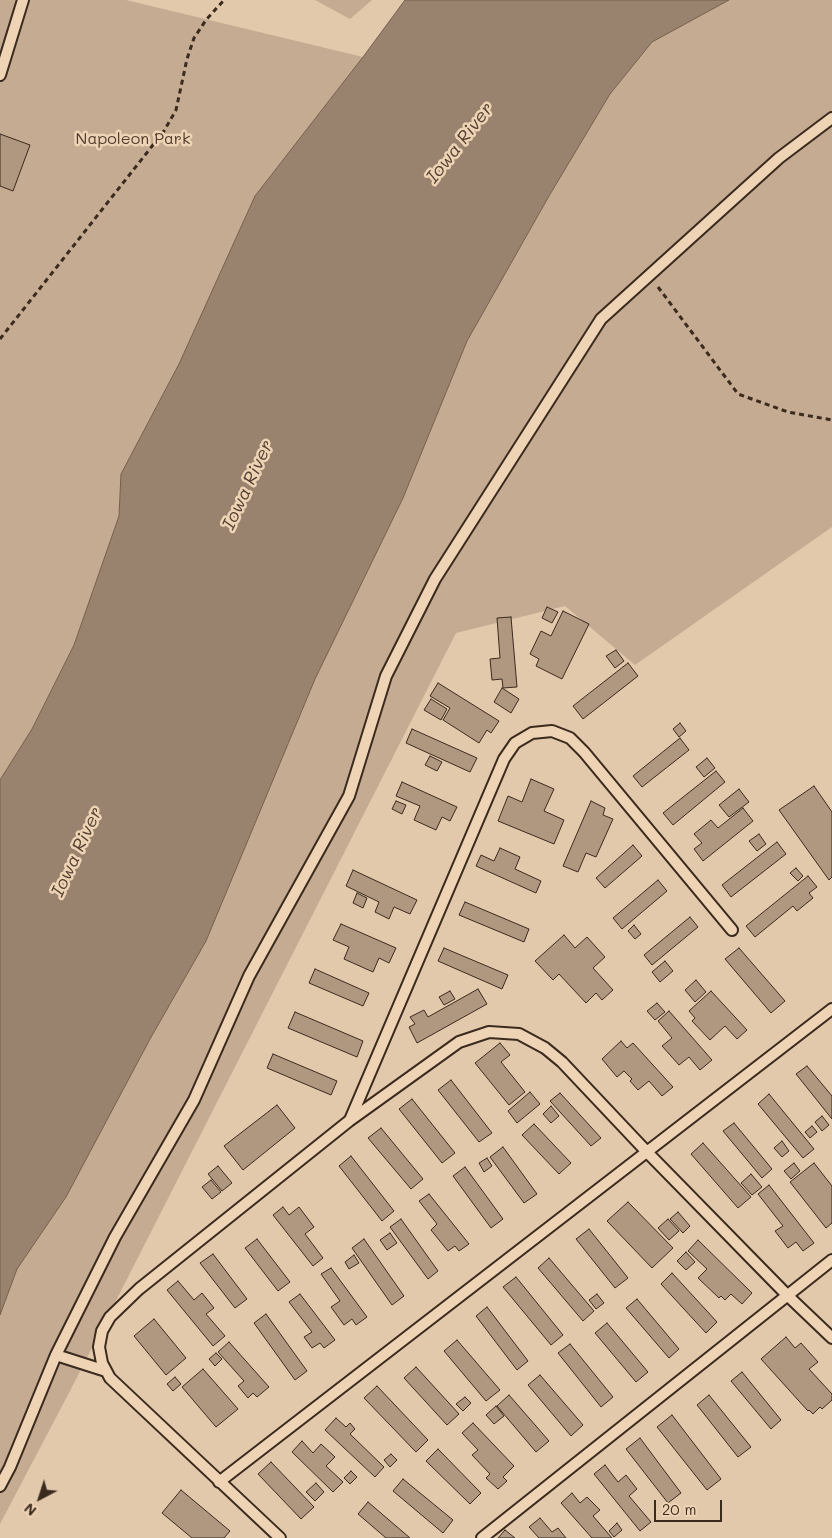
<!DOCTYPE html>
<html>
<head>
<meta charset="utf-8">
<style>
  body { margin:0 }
  #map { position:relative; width:832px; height:1538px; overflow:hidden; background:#e3c9ac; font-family:Mali,sans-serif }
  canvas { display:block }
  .north { position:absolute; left:15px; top:1473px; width:50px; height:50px; -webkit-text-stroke:4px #eed3b5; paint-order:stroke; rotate:220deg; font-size:14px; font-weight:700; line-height:20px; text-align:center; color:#3b2a1e }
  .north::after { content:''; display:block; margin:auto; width:18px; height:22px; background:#3b2a1e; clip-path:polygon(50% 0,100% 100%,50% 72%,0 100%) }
  .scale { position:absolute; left:654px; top:1500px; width:68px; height:22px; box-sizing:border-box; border:2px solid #3b2a1e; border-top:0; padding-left:6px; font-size:15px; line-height:18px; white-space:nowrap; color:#3b2a1e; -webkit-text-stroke:4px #eed3b5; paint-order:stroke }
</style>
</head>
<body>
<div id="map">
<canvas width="832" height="1538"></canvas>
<div class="north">N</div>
<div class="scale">20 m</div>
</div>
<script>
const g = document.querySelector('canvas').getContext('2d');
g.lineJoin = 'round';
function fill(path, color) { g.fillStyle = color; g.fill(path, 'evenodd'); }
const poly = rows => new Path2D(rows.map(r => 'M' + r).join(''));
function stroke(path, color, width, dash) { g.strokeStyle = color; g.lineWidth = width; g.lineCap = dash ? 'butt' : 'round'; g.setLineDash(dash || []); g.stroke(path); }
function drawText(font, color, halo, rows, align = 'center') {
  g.font = font + ' Mali,sans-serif'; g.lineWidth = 5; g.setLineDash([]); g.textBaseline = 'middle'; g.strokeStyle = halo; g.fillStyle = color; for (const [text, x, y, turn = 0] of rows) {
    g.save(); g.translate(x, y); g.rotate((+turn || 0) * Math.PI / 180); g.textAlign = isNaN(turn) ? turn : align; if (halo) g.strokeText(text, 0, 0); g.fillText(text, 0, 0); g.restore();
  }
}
const green = poly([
  [0,0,126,0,363,57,255,196,179,364,121,474,119,516,74,645,32,729,0,780],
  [315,0,372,0,350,19],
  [729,0,832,0,832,527,635,665,565,606,456,633,71,1389,0,1524,0,1315,17,1269,66,1197,150,1039,206,941,315,679,403,498,467,341,549,196,610,94,652,42]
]);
const water = poly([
  [405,0,729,0,652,42,610,94,549,196,467,341,403,498,315,679,206,941,150,1039,66,1197,17,1269,0,1315,0,780,32,729,74,645,119,516,121,474,179,364,255,196,363,57,405,0]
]);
const building = poly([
  [0,134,30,145,13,191,0,186,0,134],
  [547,607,558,612,552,623,542,618,547,607],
  [563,611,589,624,562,679,536,666,539,659,530,654,541,631,551,636,563,611],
  [511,617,517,687,503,688,502,679,492,680,490,659,500,658,497,618,511,617],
  [616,650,624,661,615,668,606,656,616,650],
  [628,663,638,676,583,719,573,706,628,663],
  [438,683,499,721,491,733,487,730,479,743,443,720,450,708,430,696,438,683],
  [502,688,519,699,511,713,494,702,502,688],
  [431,699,447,709,441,720,424,710,431,699],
  [680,723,686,731,679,737,673,729,680,723],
  [412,729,477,758,470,772,406,743,412,729],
  [680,738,689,750,642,787,633,776,680,738],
  [430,756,442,762,437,771,425,765,430,756],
  [707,758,715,768,704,777,696,767,707,758],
  [716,771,725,782,673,825,663,813,716,771],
  [531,779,554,789,544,811,564,820,554,844,498,821,508,796,522,802,531,779],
  [402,782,457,807,450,821,442,817,436,830,414,820,420,806,396,796,402,782],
  [814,786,832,812,832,877,829,880,779,810,814,786],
  [739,789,749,802,729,817,719,805,739,789],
  [396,801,406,805,402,814,392,809,396,801],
  [591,801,605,808,603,815,613,819,596,857,586,853,578,872,563,866,591,801],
  [743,808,753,821,703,861,694,849,702,843,694,834,711,820,718,828,743,808],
  [759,834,766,844,757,851,749,841,759,834],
  [777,842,786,854,731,897,722,885,777,842],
  [633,845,642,856,605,888,596,878,633,845],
  [500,848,520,857,515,869,541,881,536,893,476,866,481,855,494,861,500,848],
  [796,868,803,876,798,881,790,873,796,868],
  [353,870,417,900,410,914,394,907,389,919,375,912,379,902,346,886,353,870],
  [808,876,817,887,809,893,813,898,797,911,793,906,755,937,746,926,808,876],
  [658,880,667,891,622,929,613,918,658,880],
  [357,893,367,898,363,908,353,903,357,893],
  [465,902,529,929,524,942,459,915,465,902],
  [690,917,698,927,652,965,644,955,690,917],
  [341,924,396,948,389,963,379,958,373,972,344,959,349,947,333,940,341,924],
  [634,925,641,934,635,939,628,931,634,925],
  [564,935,575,948,587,937,605,957,593,968,613,990,602,1000,596,993,586,1003,559,974,553,980,535,961,564,935],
  [444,948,508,975,502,989,438,961,444,948],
  [739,948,785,1001,771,1013,725,959,739,948],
  [665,961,673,971,660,982,652,972,665,961],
  [315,969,369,993,363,1006,309,983,315,969],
  [696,980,706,992,695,1002,685,990,696,980],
  [478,989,487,1004,417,1043,409,1027,415,1024,410,1017,424,1010,428,1017,478,989],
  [450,991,455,999,444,1005,439,997,450,991],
  [711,991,747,1030,737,1039,725,1026,710,1040,692,1021,695,1018,689,1011,711,991],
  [657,1003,665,1012,655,1020,647,1011,657,1003],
  [669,1011,712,1060,700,1070,689,1057,679,1065,662,1046,672,1038,658,1021,669,1011],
  [295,1012,363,1041,357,1057,288,1028,295,1012],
  [621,1041,627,1048,633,1043,673,1087,662,1096,649,1081,638,1090,630,1081,632,1079,624,1071,617,1077,602,1059,621,1041],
  [500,1043,510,1055,501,1062,525,1092,509,1105,475,1063,500,1043],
  [273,1054,337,1081,331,1095,267,1068,273,1054],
  [807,1066,832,1096,832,1119,796,1074,807,1066],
  [451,1080,492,1133,479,1142,438,1090,451,1080],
  [530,1092,540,1104,517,1123,508,1111,530,1092],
  [560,1093,601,1138,591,1146,550,1101,560,1093],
  [769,1094,814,1149,803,1158,758,1104,769,1094],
  [412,1099,455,1153,442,1163,399,1109,412,1099],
  [277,1105,295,1128,243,1170,224,1146,277,1105],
  [551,1106,559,1116,551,1123,543,1114,551,1106],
  [822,1116,829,1125,822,1131,815,1122,822,1116],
  [734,1123,772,1169,762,1178,723,1131,734,1123],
  [534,1124,571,1163,559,1174,522,1135,534,1124],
  [812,1126,817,1132,810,1138,805,1132,812,1126],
  [381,1128,423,1179,411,1189,368,1138,381,1128],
  [782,1141,789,1151,782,1157,774,1148,782,1141],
  [703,1143,751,1197,738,1208,691,1154,703,1143],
  [503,1147,537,1194,524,1203,490,1157,503,1147],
  [351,1156,394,1211,382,1221,339,1166,351,1156],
  [487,1158,492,1166,484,1172,479,1163,487,1158],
  [794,1163,800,1171,791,1179,784,1171,794,1163],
  [814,1163,832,1186,832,1223,826,1228,790,1182,814,1163],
  [218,1166,232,1183,222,1191,208,1174,218,1166],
  [465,1167,503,1219,491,1228,453,1176,465,1167],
  [751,1174,762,1187,752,1195,741,1183,751,1174],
  [211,1180,221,1192,212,1199,202,1187,211,1180],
  [769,1185,814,1243,803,1251,796,1242,788,1248,775,1231,783,1226,758,1194,769,1185],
  [429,1194,469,1244,459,1251,455,1246,448,1251,431,1230,437,1224,419,1201,429,1194],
  [628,1202,673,1248,652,1268,607,1221,628,1202],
  [283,1207,289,1215,299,1207,314,1227,305,1234,323,1258,313,1266,273,1215,283,1207],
  [678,1212,690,1226,683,1233,670,1219,678,1212],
  [401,1219,438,1271,428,1279,390,1227,401,1219],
  [668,1219,679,1231,669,1240,658,1228,668,1219],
  [589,1229,628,1278,615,1288,576,1239,589,1229],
  [390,1233,397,1243,387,1250,380,1240,390,1233],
  [257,1239,290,1282,278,1291,245,1248,257,1239],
  [364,1239,404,1296,392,1305,352,1248,364,1239],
  [698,1240,752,1293,742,1304,731,1294,725,1300,721,1296,719,1298,698,1278,707,1269,688,1251,698,1240],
  [686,1252,695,1262,686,1270,677,1261,686,1252],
  [213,1254,247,1299,235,1308,200,1263,213,1254],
  [354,1255,359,1263,349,1269,345,1262,354,1255],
  [549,1258,594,1311,583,1321,538,1268,549,1258],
  [331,1268,367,1317,356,1325,352,1319,344,1325,331,1307,340,1301,321,1274,331,1268],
  [672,1273,717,1322,706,1333,661,1284,672,1273],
  [516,1277,563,1335,551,1345,503,1287,516,1277],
  [178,1281,194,1300,202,1293,214,1308,206,1314,225,1336,213,1346,167,1290,178,1281],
  [300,1294,335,1340,324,1348,320,1343,312,1348,304,1337,312,1332,289,1302,300,1294],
  [597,1294,604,1303,596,1309,589,1300,597,1294],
  [637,1299,679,1349,669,1358,626,1308,637,1299],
  [487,1307,528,1361,517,1370,476,1316,487,1307],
  [266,1314,307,1371,295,1380,254,1323,266,1314],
  [154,1319,186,1358,166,1375,134,1336,154,1319],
  [607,1323,648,1372,636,1382,595,1333,607,1323],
  [786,1337,795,1348,801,1343,818,1362,809,1369,832,1394,832,1400,822,1409,820,1407,813,1414,809,1410,808,1411,761,1359,786,1337],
  [457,1340,500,1390,486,1401,444,1351,457,1340],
  [229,1342,269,1387,257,1397,253,1393,248,1398,238,1386,244,1381,218,1352,229,1342],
  [570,1344,613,1397,601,1407,558,1353,570,1344],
  [216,1353,222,1359,215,1366,209,1359,216,1353],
  [416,1367,459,1414,447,1425,404,1378,416,1367],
  [203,1369,238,1409,216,1427,182,1387,203,1369],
  [742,1372,781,1420,771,1429,731,1381,742,1372],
  [540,1375,583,1425,571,1436,528,1385,540,1375],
  [175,1377,181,1384,173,1391,167,1384,175,1377],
  [377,1386,428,1440,416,1452,364,1398,377,1386],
  [509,1395,549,1441,536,1452,497,1406,509,1395],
  [709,1395,751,1447,738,1457,697,1405,709,1395],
  [465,1397,471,1403,463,1411,456,1404,465,1397],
  [496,1406,504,1416,494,1424,486,1415,496,1406],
  [672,1415,721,1479,707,1490,657,1427,672,1415],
  [336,1418,346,1427,350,1423,355,1429,350,1434,384,1467,375,1477,325,1430,336,1418],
  [473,1423,514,1466,503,1477,507,1481,498,1489,486,1478,490,1474,472,1455,478,1450,462,1433,473,1423],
  [640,1438,681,1493,668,1503,626,1449,640,1438],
  [302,1441,313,1453,321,1444,335,1457,326,1466,343,1482,333,1492,292,1452,302,1441],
  [438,1449,481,1493,470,1504,426,1461,438,1449],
  [391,1454,397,1460,390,1467,384,1460,391,1454],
  [271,1462,314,1507,301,1519,258,1474,271,1462],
  [605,1465,618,1482,626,1475,637,1489,629,1496,651,1522,640,1531,594,1474,605,1465],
  [351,1471,357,1477,350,1484,344,1478,351,1471],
  [403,1479,453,1520,443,1533,393,1491,403,1479],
  [316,1483,324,1492,315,1501,306,1492,316,1483],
  [181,1490,230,1531,224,1538,192,1538,162,1513,181,1490],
  [572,1493,580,1503,587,1497,600,1510,593,1516,612,1538,592,1538,561,1503,572,1493],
  [368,1502,410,1538,386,1538,358,1514,368,1502],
  [540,1518,552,1532,558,1528,566,1538,539,1538,529,1527,540,1518],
  [617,1523,622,1530,614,1537,609,1531,617,1523],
  [505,1530,515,1538,498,1538,505,1530]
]);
const path = poly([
  [658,287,738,394,788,412,832,420],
  [0,339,164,131,176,110,187,59,194,38,206,20,224,0]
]);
const service = poly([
  [0,75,23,0],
  [350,1120,504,759,515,743,532,733,552,731,570,738,584,752,732,930],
  [106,1371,56,1355,115,1237,194,1100,249,976,349,796,386,676,435,579,601,319,779,158,832,118],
  [219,1482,832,1009],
  [0,1486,10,1467,56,1355],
  [280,1538,110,1378,102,1363,99,1347,102,1331,110,1317,139,1289,349,1121,459,1042,489,1032,519,1034,545,1048,562,1062,646,1151,787,1295,832,1338],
  [482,1538,832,1260]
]);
const parkNames = [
  ["Napoleon Park",133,139]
];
const waterNames = [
  ["Iowa River",460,143,-52],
  ["Iowa River",248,485,-65],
  ["Iowa River",77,852,-65]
];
fill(green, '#c4ab91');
fill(water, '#9a836e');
stroke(water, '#745f4e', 1);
fill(building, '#af9780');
stroke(building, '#3b2a1e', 1);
stroke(service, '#3b2a1e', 14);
stroke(path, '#3b2a1e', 3, [5, 4]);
stroke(service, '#eed3b5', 10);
drawText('16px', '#503d2f', '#eed3b5', parkNames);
drawText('italic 18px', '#534032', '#eed3b5', waterNames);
</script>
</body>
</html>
